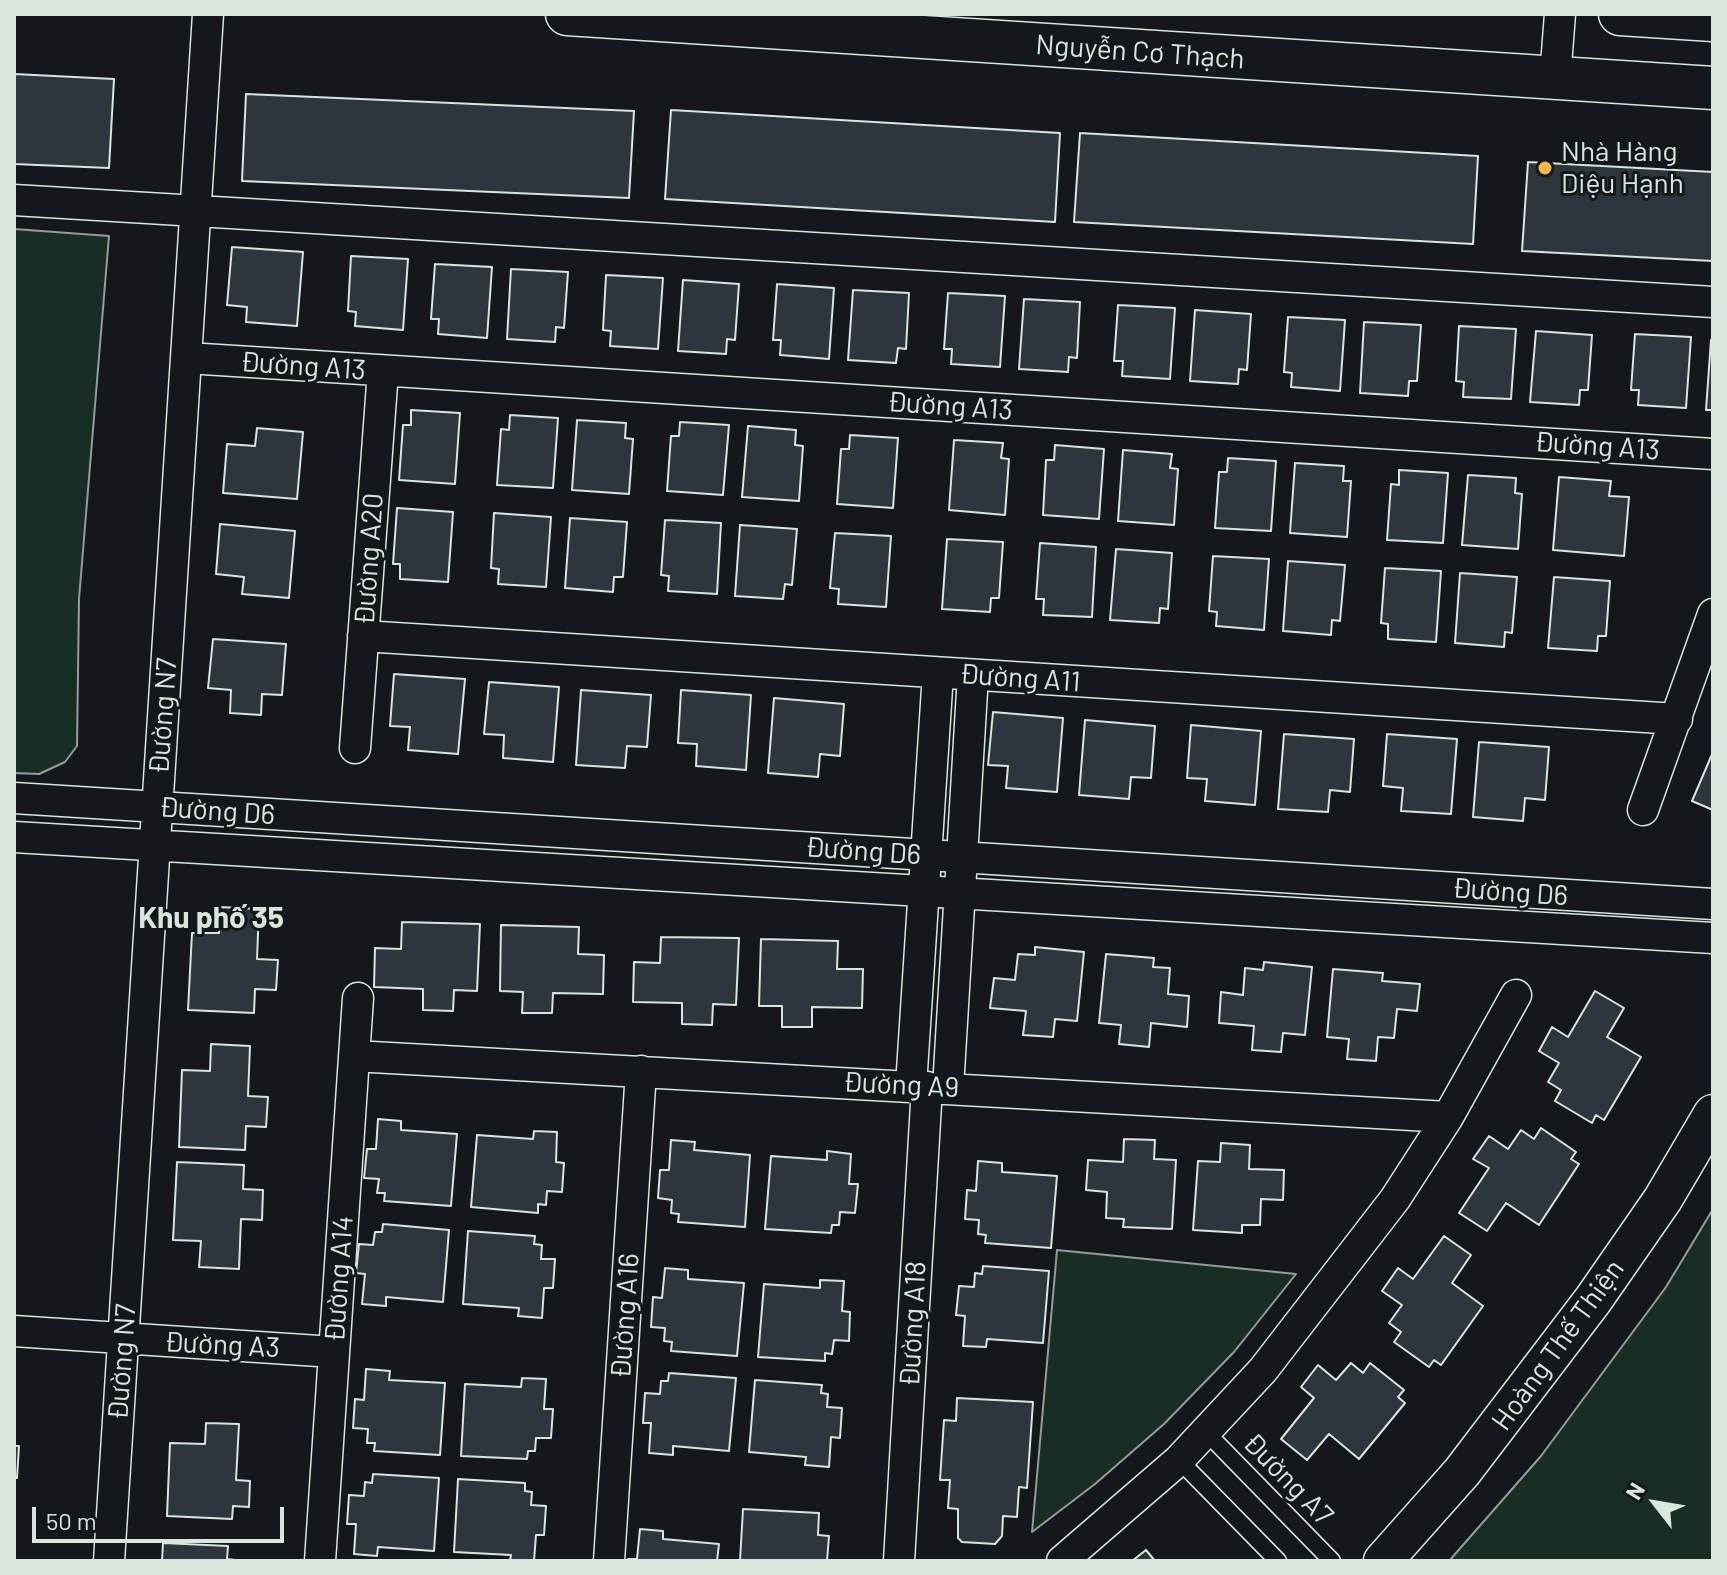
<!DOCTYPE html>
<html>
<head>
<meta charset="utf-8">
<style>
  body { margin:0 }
  #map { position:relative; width:1727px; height:1575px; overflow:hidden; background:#14181c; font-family:Barlow,sans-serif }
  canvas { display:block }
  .frame { position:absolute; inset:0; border:16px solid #d8e6dc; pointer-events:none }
  .north { position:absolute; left:1615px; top:1463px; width:80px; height:80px; -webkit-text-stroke:6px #14181c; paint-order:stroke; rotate:301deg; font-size:22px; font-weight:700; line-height:32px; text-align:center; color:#d8e6dc }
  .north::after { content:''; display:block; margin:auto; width:28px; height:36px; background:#d8e6dc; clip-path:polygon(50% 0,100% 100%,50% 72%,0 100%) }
  .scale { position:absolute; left:32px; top:1507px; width:252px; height:36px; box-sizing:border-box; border:4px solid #d8e6dc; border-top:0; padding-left:10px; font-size:24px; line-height:28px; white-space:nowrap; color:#d8e6dc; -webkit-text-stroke:6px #14181c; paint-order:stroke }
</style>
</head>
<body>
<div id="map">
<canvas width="1727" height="1575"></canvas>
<div class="frame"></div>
<div class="north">N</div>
<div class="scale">50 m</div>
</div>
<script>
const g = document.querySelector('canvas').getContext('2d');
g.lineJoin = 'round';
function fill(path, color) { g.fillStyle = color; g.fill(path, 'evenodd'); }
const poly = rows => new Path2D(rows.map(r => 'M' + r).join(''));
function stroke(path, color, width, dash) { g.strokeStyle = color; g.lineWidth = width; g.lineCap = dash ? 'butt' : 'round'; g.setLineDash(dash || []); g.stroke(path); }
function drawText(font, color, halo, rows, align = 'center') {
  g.font = font + ' Barlow,sans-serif'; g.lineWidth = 6; g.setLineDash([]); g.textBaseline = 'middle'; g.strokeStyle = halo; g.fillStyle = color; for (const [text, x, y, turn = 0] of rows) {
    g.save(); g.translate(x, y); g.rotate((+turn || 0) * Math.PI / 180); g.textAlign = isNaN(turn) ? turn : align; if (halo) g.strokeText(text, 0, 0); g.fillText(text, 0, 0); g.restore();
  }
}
const green = poly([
  [14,229,109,236,79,599,77,746,65,762,39,774,14,773,14,229],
  [1713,1209,1713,1561,1449,1561,1541,1456,1666,1287,1713,1209],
  [1057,1250,1296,1274,1234,1352,1164,1424,1095,1484,1032,1532,1057,1250]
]);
const building = poly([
  [14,74,114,79,109,168,14,164,14,74],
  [246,94,634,111,629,198,242,181,246,94],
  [671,110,1060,133,1055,222,665,199,671,110],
  [1080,133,1478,156,1473,244,1074,222,1080,133],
  [1528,162,1713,172,1713,261,1522,251,1528,162],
  [232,247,303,252,297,326,246,322,247,307,227,305,232,247],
  [351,256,408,259,403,330,355,326,356,312,348,311,351,256],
  [435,264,492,267,487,338,438,334,439,319,431,319,435,264],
  [511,269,568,272,564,328,556,327,555,342,507,339,511,269],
  [606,275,663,278,658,349,610,346,611,331,603,330,606,275],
  [683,280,739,284,735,340,727,339,726,354,678,351,683,280],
  [777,284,834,288,829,359,780,355,781,340,773,340,777,284],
  [853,290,909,293,906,349,898,348,896,363,848,360,853,290],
  [948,293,1005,296,1000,367,951,364,952,349,944,349,948,293],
  [1024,299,1080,302,1077,358,1069,357,1068,372,1019,369,1024,299],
  [1118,305,1175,308,1170,379,1122,376,1123,361,1114,361,1118,305],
  [1195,310,1251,314,1247,370,1239,369,1238,384,1190,381,1195,310],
  [1288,317,1345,320,1340,391,1291,387,1292,373,1284,372,1288,317],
  [1364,322,1421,325,1417,381,1409,381,1408,396,1360,393,1364,322],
  [1459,326,1516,329,1511,399,1463,397,1464,382,1456,381,1459,326],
  [1536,331,1592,335,1588,390,1580,390,1579,405,1530,402,1536,331],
  [1635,334,1691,337,1686,408,1638,405,1639,390,1631,390,1635,334],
  [1711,340,1713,340,1713,410,1706,410,1711,340],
  [411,410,460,413,455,484,399,480,403,425,411,425,411,410],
  [510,415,558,418,553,488,497,485,501,429,509,430,510,415],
  [577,420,626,423,625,438,633,439,629,494,572,490,577,420],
  [680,422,729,425,723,495,667,491,671,436,679,436,680,422],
  [748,426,796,430,795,445,803,446,799,501,742,497,748,426],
  [257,428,303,432,297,499,223,493,227,444,255,446,257,428],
  [850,435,898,438,893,508,837,504,841,449,849,449,850,435],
  [954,440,1003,443,1001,458,1009,459,1005,515,949,510,954,440],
  [1055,445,1104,449,1099,519,1043,515,1046,460,1054,460,1055,445],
  [1123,450,1172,454,1170,468,1178,469,1174,525,1118,521,1123,450],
  [1228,458,1276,461,1271,531,1215,528,1219,472,1227,472,1228,458],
  [1295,463,1344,466,1343,481,1351,481,1347,537,1290,533,1295,463],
  [1399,470,1448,473,1443,543,1387,540,1391,484,1399,485,1399,470],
  [1468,475,1516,478,1515,493,1522,494,1518,549,1462,545,1468,475],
  [1559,477,1611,481,1609,496,1629,497,1624,556,1553,550,1559,477],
  [397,508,453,512,448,582,400,579,400,564,393,564,397,508],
  [494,513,551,517,546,587,498,584,499,569,491,568,494,513],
  [570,518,627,522,623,577,614,577,613,592,565,588,570,518],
  [665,520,721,523,717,594,668,591,669,576,661,575,665,520],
  [220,524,295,531,289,598,242,594,244,577,216,574,220,524],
  [740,525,797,529,792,585,785,584,783,599,735,596,740,525],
  [835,533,891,536,886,607,838,604,839,589,830,588,835,533],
  [947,539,1003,542,999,598,991,598,990,612,942,609,947,539],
  [1040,543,1096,547,1092,617,1043,615,1044,599,1036,599,1040,543],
  [1116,549,1172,553,1168,609,1160,608,1159,623,1110,620,1116,549],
  [1213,556,1269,559,1264,630,1216,626,1217,612,1209,611,1213,556],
  [1288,561,1345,565,1340,621,1332,620,1331,635,1283,631,1288,561],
  [1385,568,1441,571,1436,642,1388,639,1388,624,1381,623,1385,568],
  [1460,573,1517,577,1512,633,1505,632,1504,647,1455,643,1460,573],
  [1554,577,1610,581,1606,636,1598,636,1597,651,1548,648,1554,577],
  [213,639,286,644,282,695,262,694,261,715,230,713,231,690,208,688,213,639],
  [394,674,465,679,458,754,408,750,410,727,390,726,394,674],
  [489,682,559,687,553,762,503,758,504,735,484,734,489,682],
  [581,690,651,695,647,747,627,746,625,768,576,765,581,690],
  [681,690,751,695,746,770,696,766,697,744,678,743,681,690],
  [774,698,844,704,840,756,820,754,818,777,768,773,774,698],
  [993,712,1063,718,1057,792,1006,788,1008,766,988,765,993,712],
  [1085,720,1155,726,1151,778,1131,777,1129,799,1079,795,1085,720],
  [1191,725,1261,731,1255,805,1205,801,1207,779,1187,778,1191,725],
  [1284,734,1354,739,1350,792,1330,790,1328,812,1278,809,1284,734],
  [1387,734,1457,739,1451,814,1401,811,1403,788,1383,786,1387,734],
  [1479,742,1549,747,1545,800,1525,798,1523,821,1473,817,1479,742],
  [1713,752,1713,810,1692,801,1713,752],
  [220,907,259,909,257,959,278,960,276,990,255,989,254,1013,188,1010,192,933,219,933,220,907],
  [402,922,480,924,477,991,454,990,453,1011,423,1010,423,989,374,987,375,948,401,949,402,922],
  [501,925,579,927,578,954,604,955,603,994,553,993,552,1013,522,1013,523,992,500,991,501,925],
  [661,937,739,938,736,1005,713,1004,712,1025,682,1024,682,1003,633,1002,634,962,660,963,661,937],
  [761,939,838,941,837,969,863,969,862,1008,812,1007,812,1027,782,1027,782,1006,759,1006,761,939],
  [1035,947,1084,952,1077,1021,1055,1019,1053,1037,1023,1035,1026,1011,990,1008,994,978,1015,980,1018,954,1035,955,1035,947],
  [1106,954,1154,958,1153,967,1170,968,1168,994,1189,996,1187,1027,1151,1023,1149,1047,1119,1044,1121,1025,1099,1023,1106,954],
  [1264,962,1312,967,1305,1035,1283,1033,1281,1052,1252,1050,1254,1026,1219,1023,1221,992,1243,995,1245,968,1263,970,1264,962],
  [1333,969,1383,973,1382,981,1420,984,1417,1011,1397,1009,1394,1038,1378,1037,1376,1061,1347,1059,1349,1039,1327,1037,1333,969],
  [1595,991,1624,1008,1607,1037,1641,1057,1604,1120,1596,1115,1592,1123,1555,1101,1561,1090,1548,1082,1559,1063,1539,1051,1552,1027,1568,1037,1595,991],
  [211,1044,250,1046,248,1096,268,1097,266,1127,246,1126,245,1150,179,1147,182,1070,210,1071,211,1044],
  [378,1119,401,1121,401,1130,457,1134,451,1206,384,1201,385,1193,377,1193,379,1179,364,1178,367,1149,376,1149,378,1119],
  [1541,1128,1576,1152,1571,1159,1579,1164,1539,1225,1506,1203,1487,1231,1459,1213,1489,1168,1473,1159,1489,1136,1508,1149,1521,1130,1534,1139,1541,1128],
  [534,1131,557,1132,556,1162,564,1163,562,1192,547,1191,546,1205,538,1204,538,1213,471,1207,477,1135,533,1139,534,1131],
  [1124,1139,1155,1140,1154,1159,1176,1160,1172,1229,1123,1227,1124,1219,1106,1218,1107,1192,1086,1190,1088,1160,1123,1162,1124,1139],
  [671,1140,695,1142,694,1150,750,1155,745,1227,678,1222,679,1214,671,1213,672,1200,658,1198,660,1170,669,1170,671,1140],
  [1221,1143,1250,1145,1249,1169,1284,1170,1283,1200,1261,1199,1260,1225,1242,1225,1242,1233,1193,1230,1198,1161,1220,1162,1221,1143],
  [827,1151,851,1154,849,1184,858,1184,855,1213,840,1212,839,1225,832,1225,831,1233,765,1229,771,1156,827,1160,827,1151],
  [978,1161,1002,1163,1002,1172,1057,1176,1051,1248,985,1243,986,1235,978,1234,979,1220,965,1219,967,1190,976,1191,978,1161],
  [177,1162,244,1165,243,1189,263,1190,262,1220,241,1219,239,1269,199,1267,201,1241,173,1240,177,1162],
  [383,1224,449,1230,443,1302,386,1297,386,1306,362,1304,365,1274,356,1273,359,1244,373,1245,375,1232,382,1232,383,1224],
  [468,1231,535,1236,534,1244,542,1245,541,1259,555,1259,553,1288,544,1288,542,1318,518,1316,519,1308,463,1304,468,1231],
  [1444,1236,1471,1255,1452,1283,1483,1306,1441,1365,1434,1360,1429,1367,1394,1342,1401,1332,1389,1323,1402,1305,1382,1291,1398,1268,1413,1279,1444,1236],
  [983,1266,1049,1271,1043,1343,987,1339,986,1347,963,1346,965,1316,956,1315,959,1286,974,1287,975,1273,982,1274,983,1266],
  [665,1268,688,1270,688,1279,744,1283,737,1356,671,1351,672,1342,664,1341,665,1328,651,1327,653,1297,662,1298,665,1268],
  [820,1280,844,1281,842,1311,850,1312,849,1341,834,1340,832,1354,825,1353,825,1361,758,1357,764,1284,820,1288,820,1280],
  [1351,1363,1363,1373,1370,1363,1404,1390,1398,1397,1405,1403,1359,1459,1329,1434,1307,1460,1281,1439,1314,1398,1301,1387,1318,1365,1336,1380,1351,1363],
  [366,1369,390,1371,389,1380,445,1383,440,1455,374,1451,375,1443,367,1443,368,1429,353,1428,355,1399,364,1400,366,1369],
  [669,1373,736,1378,729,1451,673,1446,673,1455,649,1453,651,1423,643,1423,645,1393,660,1394,661,1381,668,1381,669,1373],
  [522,1378,546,1379,544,1409,553,1409,551,1438,536,1438,535,1451,528,1451,527,1459,461,1456,465,1384,521,1387,522,1378],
  [755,1380,822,1385,821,1393,828,1394,827,1407,842,1408,840,1438,831,1437,829,1467,805,1465,806,1457,749,1452,755,1380],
  [957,1398,1033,1402,1027,1488,1019,1487,1017,1517,1003,1516,1002,1536,995,1544,962,1542,958,1538,958,1509,948,1508,950,1480,940,1480,944,1420,956,1421,957,1398],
  [206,1423,239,1424,236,1480,250,1481,249,1507,233,1506,232,1519,167,1516,170,1443,205,1444,206,1423],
  [14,1446,19,1446,17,1478,14,1478,14,1446],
  [373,1474,439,1478,434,1551,378,1547,377,1556,354,1554,356,1524,347,1524,349,1495,364,1496,365,1482,372,1483,373,1474],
  [458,1479,525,1483,525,1491,532,1492,531,1505,546,1506,544,1535,536,1535,534,1561,510,1561,511,1555,454,1552,458,1479],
  [743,1509,819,1513,818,1535,829,1536,827,1561,740,1561,743,1509],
  [640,1529,663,1531,663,1539,719,1544,717,1561,628,1561,628,1559,637,1559,640,1529],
  [163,1543,228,1546,227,1559,243,1561,162,1561,163,1543],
  [1146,1550,1155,1561,1132,1561,1146,1550]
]);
const service = poly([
  [1207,1433,1332,1561],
  [1179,1460,1278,1561]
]);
const minor = poly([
  [1555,78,1560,14],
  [14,200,1713,302],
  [187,358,1713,454],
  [363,636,1677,719],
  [355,748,383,371],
  [14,798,1713,904],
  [1643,810,1713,614],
  [14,837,1713,938],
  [354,1056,1448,1117],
  [911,1086,938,673],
  [948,1088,973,675],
  [14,1331,334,1352],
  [109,1561,208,14],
  [320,1561,358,998],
  [609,1561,641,1071],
  [899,1561,927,1087],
  [1062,1561,1179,1460,1263,1370,1395,1199,1448,1117,1516,995]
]);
const tertiary = poly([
  [1383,1561,1462,1472,1593,1300,1663,1199,1713,1114]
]);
const secondary = poly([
  [567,14,1713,88],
  [1620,14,1713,20]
]);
const markers = [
  [1545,168,8,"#ffb74d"]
];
const streetNames = [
  ["Nguyễn Cơ Thạch",1140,52,4],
  ["Đường A13",303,366,4],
  ["Đường A13",950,406,4],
  ["Đường A13",1597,446,4],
  ["Đường A20",369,559,-86],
  ["Đường A11",1020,678,4],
  ["Đường N7",163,716,-86],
  ["Đường D6",217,811,4],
  ["Đường D6",863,851,4],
  ["Đường D6",1510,892,4],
  ["Đường A9",901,1085,3],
  ["Đường A14",339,1279,-86],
  ["Đường A16",625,1316,-86],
  ["Đường A18",913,1324,-87],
  ["Đường A3",222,1345,3],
  ["Hoàng Thế Thiện",1558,1345,-54],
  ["Đường N7",122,1362,-86],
  ["Đường A7",1288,1479,46]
];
const poiNames = [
  ["Nhà Hàng",1561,152],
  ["Diệu Hạnh",1561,184]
];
const neighbourhoodNames = [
  ["Khu phố 35",211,918]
];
fill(green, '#1a2d24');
stroke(green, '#939e99', 2);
fill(building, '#2c363c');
stroke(building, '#d8e6dc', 2);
stroke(service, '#d8e6dc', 19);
stroke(minor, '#d8e6dc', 33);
stroke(tertiary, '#d8e6dc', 41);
stroke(secondary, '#d8e6dc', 45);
stroke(service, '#14181c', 16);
stroke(minor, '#14181c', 30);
stroke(tertiary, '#14181c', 38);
stroke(secondary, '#14181c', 42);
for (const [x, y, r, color] of markers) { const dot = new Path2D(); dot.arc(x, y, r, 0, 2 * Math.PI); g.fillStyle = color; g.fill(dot); stroke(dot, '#14181c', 3); }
drawText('28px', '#d8e6dc', '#14181c', streetNames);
drawText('28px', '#d8e6dc', '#14181c', poiNames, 'left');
drawText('bold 30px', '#d8e6dc', '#14181c', neighbourhoodNames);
</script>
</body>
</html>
